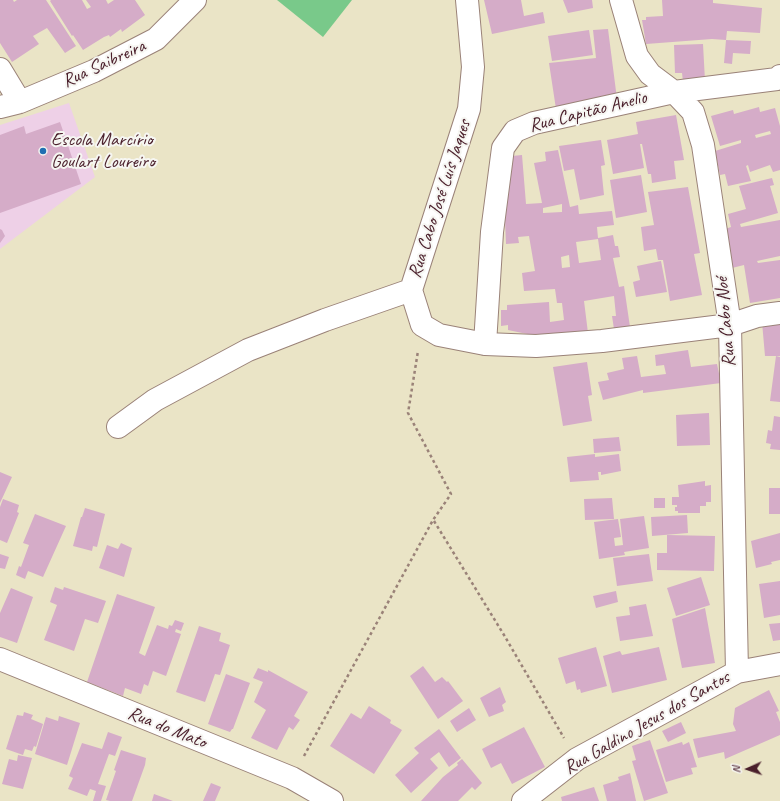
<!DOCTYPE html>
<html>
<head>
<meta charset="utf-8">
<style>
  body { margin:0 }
  #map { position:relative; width:780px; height:801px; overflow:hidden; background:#eae4c6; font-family:Caveat,sans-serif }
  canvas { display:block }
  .north { position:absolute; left:728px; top:749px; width:40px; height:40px; -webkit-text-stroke:3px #f6f6f2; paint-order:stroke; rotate:267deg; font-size:11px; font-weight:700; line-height:16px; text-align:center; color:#4a1f2b }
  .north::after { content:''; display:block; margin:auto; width:14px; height:18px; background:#4a1f2b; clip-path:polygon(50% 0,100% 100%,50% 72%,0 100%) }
</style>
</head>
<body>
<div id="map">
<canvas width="780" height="801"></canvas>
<div class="north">N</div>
</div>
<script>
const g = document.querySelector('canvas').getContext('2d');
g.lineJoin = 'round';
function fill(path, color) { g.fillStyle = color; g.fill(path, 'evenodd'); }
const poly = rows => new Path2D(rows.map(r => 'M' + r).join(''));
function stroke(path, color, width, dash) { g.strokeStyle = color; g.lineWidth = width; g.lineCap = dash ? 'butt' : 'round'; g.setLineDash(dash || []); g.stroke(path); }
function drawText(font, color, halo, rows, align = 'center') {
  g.font = font + ' Caveat,sans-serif'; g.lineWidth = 4; g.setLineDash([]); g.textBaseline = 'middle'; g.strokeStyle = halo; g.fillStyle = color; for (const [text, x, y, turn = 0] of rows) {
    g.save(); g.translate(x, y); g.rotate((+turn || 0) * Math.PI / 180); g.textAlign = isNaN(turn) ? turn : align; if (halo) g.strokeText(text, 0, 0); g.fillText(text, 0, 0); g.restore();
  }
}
const built = poly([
  [69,103,95,177,0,249,0,125]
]);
const green = poly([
  [277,0,352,0,323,37]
]);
const building = poly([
  [0,0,13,0,14,2,17,0,46,0,76,46,65,53,47,28,33,36,39,44,12,62,0,43],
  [51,0,82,0,87,9,91,7,86,0,106,0,108,4,114,0,135,0,145,15,122,32,121,29,110,37,109,35,104,37,83,50,73,35,72,36,50,1],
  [484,0,521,0,524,16,543,12,545,23,492,34],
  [563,0,592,0,593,8,568,13],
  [662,0,713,0,713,3,762,8,760,33,727,31,726,40,712,39,646,44,642,20,646,20,646,17,663,16],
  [608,29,617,99,556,109,549,63,596,58,593,30],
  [589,30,593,55,552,61,548,36],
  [726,40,751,41,750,54,733,53,732,64,724,63],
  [703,44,705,81,683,82,682,73,675,73,674,45],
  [759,107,760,112,775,108,780,126,780,170,773,172,770,165,750,172,748,165,746,166,751,181,728,186,725,174,720,175,715,151,741,143,741,140,720,146,711,116,733,110,734,114],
  [770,131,771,134,756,138,755,135],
  [676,115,684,160,674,161,676,179,652,183,651,174,648,174,642,144,640,144,644,168,613,174,607,140,638,134,636,122],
  [60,122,81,184,0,213,0,135,24,126,26,134],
  [601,140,605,165,601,166,604,195,580,200,574,169,564,171,559,146],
  [558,150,570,207,578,205,579,214,612,211,614,225,597,227,598,238,613,235,615,246,618,246,620,257,613,258,619,287,624,286,630,327,614,329,612,316,616,316,614,296,584,301,588,333,532,335,508,330,508,325,501,326,501,310,507,310,507,305,549,302,550,322,564,320,562,303,557,303,555,289,524,291,522,273,535,271,529,236,518,237,519,243,506,244,505,220,499,219,512,156,522,155,526,204,542,203,534,163,546,161,545,152],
  [562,204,562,212,543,213,543,208],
  [598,239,601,260,579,263,576,242],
  [569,255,570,267,562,268,561,257],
  [641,175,647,212,616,218,610,180],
  [772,178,774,185,770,186,778,213,740,224,741,227,780,220,780,256,757,261,758,263,780,260,780,298,750,303,744,265,732,268,725,229,731,227,728,214,746,209,739,186],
  [688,187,700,253,694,254,702,295,670,301,663,260,658,260,656,249,644,251,641,227,654,225,648,192],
  [0,229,2,230,5,236,0,243],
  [661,261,667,292,636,297,633,282,640,280,637,266],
  [780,320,780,356,765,356,762,322],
  [688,350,691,367,717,364,721,383,643,393,643,390,603,400,598,382,609,380,607,373,624,369,622,358,637,356,641,377,666,374,664,365,656,366,655,355],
  [776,356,780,357,780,402,770,401],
  [587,362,592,395,588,396,592,421,563,426,553,367],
  [709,413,710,445,677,446,676,415],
  [774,416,780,417,780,450,770,449,771,444,766,443,768,430,772,431],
  [619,437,621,451,594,453,593,439],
  [595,454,595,457,619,454,621,471,601,475,601,472,598,472,599,480,570,482,567,457],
  [0,472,12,477,0,503],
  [705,481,705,486,711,485,711,502,706,502,706,506,700,506,700,513,678,513,678,511,675,511,675,507,677,507,677,505,672,505,672,497,679,497,678,485],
  [769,488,780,488,780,514,769,514],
  [612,498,614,519,585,520,584,499],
  [654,498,665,498,665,508,654,508],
  [3,499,19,505,17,512,19,513,7,543,0,540,0,507],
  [85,508,105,514,97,547,93,546,92,551,73,546,81,517,82,517],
  [35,514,66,526,43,577,28,571,25,579,16,575,19,566,21,567,29,545,23,543],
  [687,515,688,533,652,536,651,517],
  [644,516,649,548,624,552,625,555,599,559,594,522,618,519,621,537,614,538,615,546,623,545,620,519],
  [780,533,780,560,771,562,772,564,756,568,751,541],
  [667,535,715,536,714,571,657,570,657,553,667,553],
  [121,543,132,548,124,577,99,568,107,545,118,549],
  [0,554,9,557,5,569,0,568],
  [649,554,653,581,617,586,613,558],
  [701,577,710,605,676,616,667,588],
  [780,581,780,615,764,618,759,584],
  [55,587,63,590,64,587,106,601,98,623,85,619,74,651,44,640,57,605,50,602],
  [11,588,33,597,17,643,0,637,0,613],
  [616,591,618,602,596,608,593,596],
  [117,594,155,607,139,653,145,656,157,625,168,629,169,625,172,626,175,620,184,623,181,631,176,629,175,632,181,634,166,676,153,671,148,686,144,684,141,694,125,688,123,696,87,682],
  [646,604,653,636,620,641,616,617,630,615,629,607],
  [705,608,715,663,682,668,672,619],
  [780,623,780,640,773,641,769,624],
  [199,626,221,633,219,641,230,645,220,675,215,674,205,702,176,692],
  [596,647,607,686,581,693,580,689,577,690,575,681,566,684,558,658],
  [659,647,667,680,612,693,603,656,620,651,622,655],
  [423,666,435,682,442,677,447,682,448,681,463,701,438,719,410,676],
  [258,668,268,672,268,670,308,692,294,716,300,720,293,730,289,727,277,750,251,738,266,710,254,702,263,682,253,678],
  [226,674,250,683,233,729,232,729,230,732,208,724],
  [500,687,506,702,502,705,504,711,489,717,480,698],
  [769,690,779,711,776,712,780,722,780,735,725,759,724,752,698,758,693,739,736,731,733,724,735,708],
  [369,706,391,720,390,723,402,730,374,774,330,746,351,713,361,719],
  [469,708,476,720,457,732,450,721],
  [24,712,33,715,31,719,43,724,36,747,34,746,32,751,25,749,23,755,6,749,17,715,23,716],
  [59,716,80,723,67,765,35,754,46,717,58,721],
  [681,722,686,733,668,742,662,731],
  [524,727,545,767,512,784,501,763,491,768,482,749],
  [439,729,461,758,449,767,439,752,430,759,438,768,411,793,395,775,419,753,414,748],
  [108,732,122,737,115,756,109,754,98,784,106,786,101,801,93,801,96,791,90,789,87,796,68,789,73,778,69,776,82,743,102,749],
  [650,740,668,793,644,801,632,761,636,760,632,746],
  [682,742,683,745,689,742,697,767,691,768,693,774,666,782,656,750],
  [121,750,146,758,145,765,132,801,110,801,106,800,116,771,114,770],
  [18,755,32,758,23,789,2,784,9,759,17,761],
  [462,759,482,783,475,790,472,787,458,801,421,801,443,777,458,765,457,763],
  [630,773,636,801,607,801,603,785,619,780,618,777],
  [211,783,221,787,215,801,203,801],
  [594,787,599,801,562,801,561,797],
  [154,794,173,801,152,801]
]);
const path = poly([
  [434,521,504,635,564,738],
  [304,756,433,520,451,494,408,413,418,351]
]);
const minor = poly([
  [467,0,473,67,469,109,411,290,422,325,439,335,485,344,536,346,602,341,730,325,757,316,780,313],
  [621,0,637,56,650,74,674,92,693,112,703,145,730,325,737,672],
  [0,69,20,102],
  [0,107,20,102,94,71,156,39,195,0],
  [485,344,492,232,503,148,515,131,534,123,674,92,777,79,780,76],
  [118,427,155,400,248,350,325,320,411,290],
  [0,659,292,778,332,801],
  [523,801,577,759,737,672,780,664]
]);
const markers = [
  [43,151,4,"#1f6fb2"]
];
const streetNames = [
  ["Rua Saibreira",104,64,-25],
  ["Rua Capitão Anelio",588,112,-14],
  ["Rua Cabo José Luís Jaques",440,199,-72],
  ["Rua Cabo Noé",726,322,-95],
  ["Rua Galdino Jesus dos Santos",647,723,-30],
  ["Rua do Mato",167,728,22]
];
const poiNames = [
  ["Escola Marcírio",51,140],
  ["Goulart Loureiro",51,162]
];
fill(built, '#eed0e7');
fill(green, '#79c98a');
fill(building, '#d5acc8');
stroke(minor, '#9a8278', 24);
stroke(path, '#9a8278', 2.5, [3, 3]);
stroke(minor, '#fff', 22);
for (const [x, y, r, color] of markers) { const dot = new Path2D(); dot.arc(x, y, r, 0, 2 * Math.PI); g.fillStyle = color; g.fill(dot); stroke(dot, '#f6f6f2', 1.5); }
drawText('19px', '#4a1f2b', '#f6f6f2', streetNames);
drawText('19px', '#4a1f2b', '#f6f6f2', poiNames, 'left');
</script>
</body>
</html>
